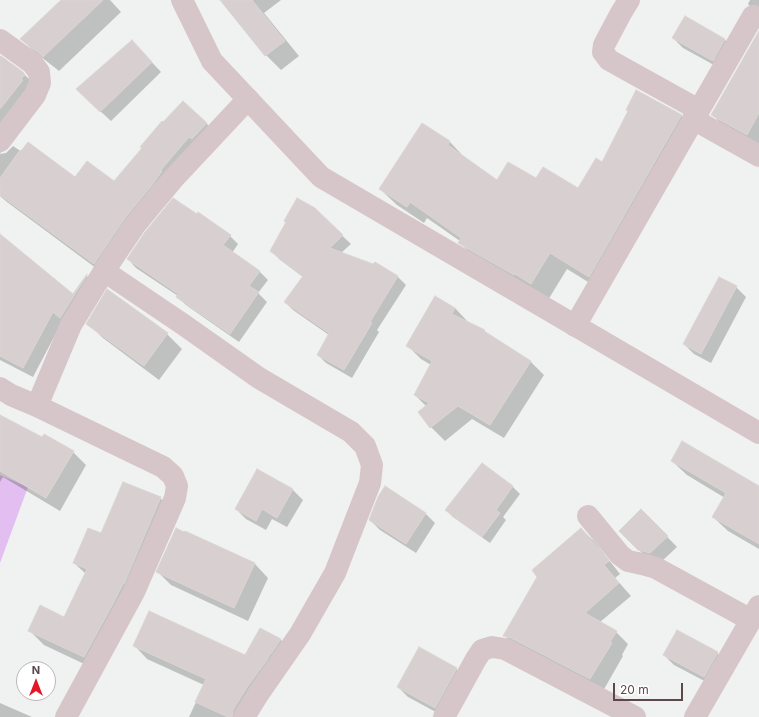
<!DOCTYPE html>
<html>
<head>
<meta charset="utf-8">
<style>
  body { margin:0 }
  #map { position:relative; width:759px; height:717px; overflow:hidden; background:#eff2f0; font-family:Inter,sans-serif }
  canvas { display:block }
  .north { position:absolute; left:16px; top:661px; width:40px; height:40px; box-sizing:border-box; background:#fff; border:1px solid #beb5b7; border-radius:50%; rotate:0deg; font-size:11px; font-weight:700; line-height:16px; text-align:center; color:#5d474b }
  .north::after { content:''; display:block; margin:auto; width:14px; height:18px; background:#e51727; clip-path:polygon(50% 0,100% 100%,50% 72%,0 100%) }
  .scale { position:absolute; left:613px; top:683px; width:70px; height:18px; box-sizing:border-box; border:2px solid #5d474b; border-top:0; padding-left:5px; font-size:12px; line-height:14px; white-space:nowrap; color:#5d474b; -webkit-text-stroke:3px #fff; paint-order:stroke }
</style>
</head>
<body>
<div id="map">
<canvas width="759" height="717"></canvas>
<div class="north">N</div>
<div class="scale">20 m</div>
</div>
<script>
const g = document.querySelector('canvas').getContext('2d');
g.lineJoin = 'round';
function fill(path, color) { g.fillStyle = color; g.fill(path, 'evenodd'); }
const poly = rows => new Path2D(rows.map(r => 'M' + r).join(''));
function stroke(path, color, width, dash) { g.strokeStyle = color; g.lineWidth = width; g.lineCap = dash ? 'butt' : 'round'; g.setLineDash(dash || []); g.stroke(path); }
const green = poly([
  [0,475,28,487,0,563]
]);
const shadow = poly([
  [62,0,110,0,121,12,59,71,54,67,36,53,21,39],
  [221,0,281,0,264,13,299,56,281,70,266,55],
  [750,0,759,0,759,16,748,4],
  [685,17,725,40,735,50,723,70,683,48,673,38],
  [132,41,161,72,111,121,87,99],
  [0,59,23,73,37,87,0,154,6,153,13,146,22,152,75,179,115,183,206,123,220,137,206,152,108,277,7,202,0,196],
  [759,60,759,147,725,128,712,114],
  [681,115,698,132,606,293,567,269,548,300,476,259,459,242,460,241,427,218,424,223,397,205,380,189,423,125,450,142,466,159,497,181,536,180,578,189,602,163],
  [314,209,351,244,341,253,374,265,375,263,398,277,406,285,377,330,379,332,352,378,326,363,318,355,329,335,293,310,285,302,303,277,279,259,271,250],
  [0,235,73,295,87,276,96,285,63,320,33,377,0,360],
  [230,236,238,244,232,253,260,272,268,280,258,293,267,302,239,342,186,305,177,297,178,296,136,268,128,259],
  [736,287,746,297,711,363,694,354,684,344],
  [455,308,468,322,530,361,544,375,504,438,472,419,445,441,431,427,420,413,427,407,415,395,431,365,421,359,408,346],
  [88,324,167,334,182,349,159,380,103,338],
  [0,416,42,439,44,435,73,452,86,465,60,511,3,477,0,482],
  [672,461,759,487,759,549,728,531,713,517,725,498,687,475],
  [482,464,513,487,520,494,503,517,506,520,490,543,453,517,446,510],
  [258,471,293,490,303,500,287,527,272,519,266,530,246,519,236,509],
  [160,498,175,513,99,671,44,645,30,631,65,618,86,574,74,563,102,535],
  [641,510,677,547,660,563,649,560,620,531],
  [425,513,435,523,416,553,380,530,370,520],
  [581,529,594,541,620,574,615,578,631,596,600,622,616,632,628,644,622,655,623,656,603,691,517,648,505,636],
  [185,532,255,564,268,578,248,621,171,585,158,572],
  [260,629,281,640,294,653,251,717,189,717,204,685,147,659,134,645,245,657],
  [717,653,727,663,714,686,674,665,664,655],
  [456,669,466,679,445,717,408,697,398,687],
  [0,703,32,717,0,717]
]);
const building = poly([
  [61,0,103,0,43,57,39,53,20,39,61,0],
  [220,0,252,0,285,41,265,56,220,0],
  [685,16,725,39,713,61,672,38,685,16],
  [759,31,759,113,747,135,711,115,759,31],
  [132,40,152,62,100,112,76,89,132,40],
  [1,56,23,72,25,75,21,79,23,80,0,109,0,57,1,56],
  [636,90,682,115,681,116,589,277,550,253,531,284,515,274,514,275,458,243,461,238,410,202,407,207,379,189,422,123,450,141,448,145,497,180,508,162,536,178,543,167,578,188,596,158,602,162,628,111,626,110,636,90],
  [183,101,207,123,192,139,189,137,161,170,162,171,153,184,125,218,94,264,0,195,0,178,20,150,21,151,28,142,75,177,87,161,114,181,142,148,140,147,162,121,163,122,183,101],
  [173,198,197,214,198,212,231,235,223,245,260,271,249,286,259,292,230,334,176,297,178,294,127,259,145,232,173,198],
  [297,198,315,208,343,235,330,248,373,264,375,262,398,276,370,322,372,323,344,370,317,355,329,333,284,302,303,276,270,251,286,222,284,221,297,198],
  [0,234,73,294,87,274,87,275,60,318,53,312,23,368,0,356,0,234],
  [719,277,737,286,701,354,683,344,719,277],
  [107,289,168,333,144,366,86,324,107,289],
  [435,296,455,308,452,314,485,330,484,331,531,361,490,425,458,406,430,428,418,412,429,403,414,395,432,361,406,346,435,296],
  [0,415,42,437,44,434,74,451,46,498,0,471,0,415],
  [682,441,759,486,759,544,712,517,726,493,671,461,682,441],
  [482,463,513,486,496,510,500,513,482,537,445,510,482,463],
  [257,469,293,489,277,518,262,509,256,521,235,509,257,469],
  [123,482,161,497,124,584,123,584,114,602,84,657,28,631,40,605,64,617,87,569,73,563,88,528,101,533,123,482],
  [385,486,426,513,406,544,369,520,378,497,385,486],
  [641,509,668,536,650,553,638,550,619,531,641,509],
  [176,528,184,532,185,531,255,563,234,608,156,572,176,528],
  [581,528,609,561,604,565,619,583,585,613,617,631,610,642,612,643,590,679,511,638,503,636,537,577,532,570,581,528],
  [149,611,245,655,260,628,281,639,271,654,270,654,267,660,248,686,233,710,232,717,228,717,195,702,206,679,133,646,149,611],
  [677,630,718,652,704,677,663,655,677,630],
  [419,647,457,668,435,708,397,687,419,647]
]);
const minor = poly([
  [629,0,621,13,604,45,603,52,609,60,699,110],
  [0,40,32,63,39,72,40,83,35,95,0,141],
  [693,119,759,156],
  [104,271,184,325,259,378,351,432,365,446,372,465,370,483,335,573,300,634,259,693,244,717],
  [575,326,699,110,753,16],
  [0,388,11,395,37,406,163,467,173,476,177,486,175,498,134,592,66,717],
  [37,406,71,325,104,271,135,225,174,178,248,99],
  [588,516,620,555,628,561,642,564,656,568,751,620],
  [444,717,476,659,482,650,492,647,505,649,635,717],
  [695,717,759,606]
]);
const tertiary = poly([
  [182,0,212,61,321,177,759,433]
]);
fill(green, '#e3bef0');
fill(shadow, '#0003');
fill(building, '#d7cfd0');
stroke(building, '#dbd4d3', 1);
stroke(minor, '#d7c6c9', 22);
stroke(tertiary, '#d7c6c9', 22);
</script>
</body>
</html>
